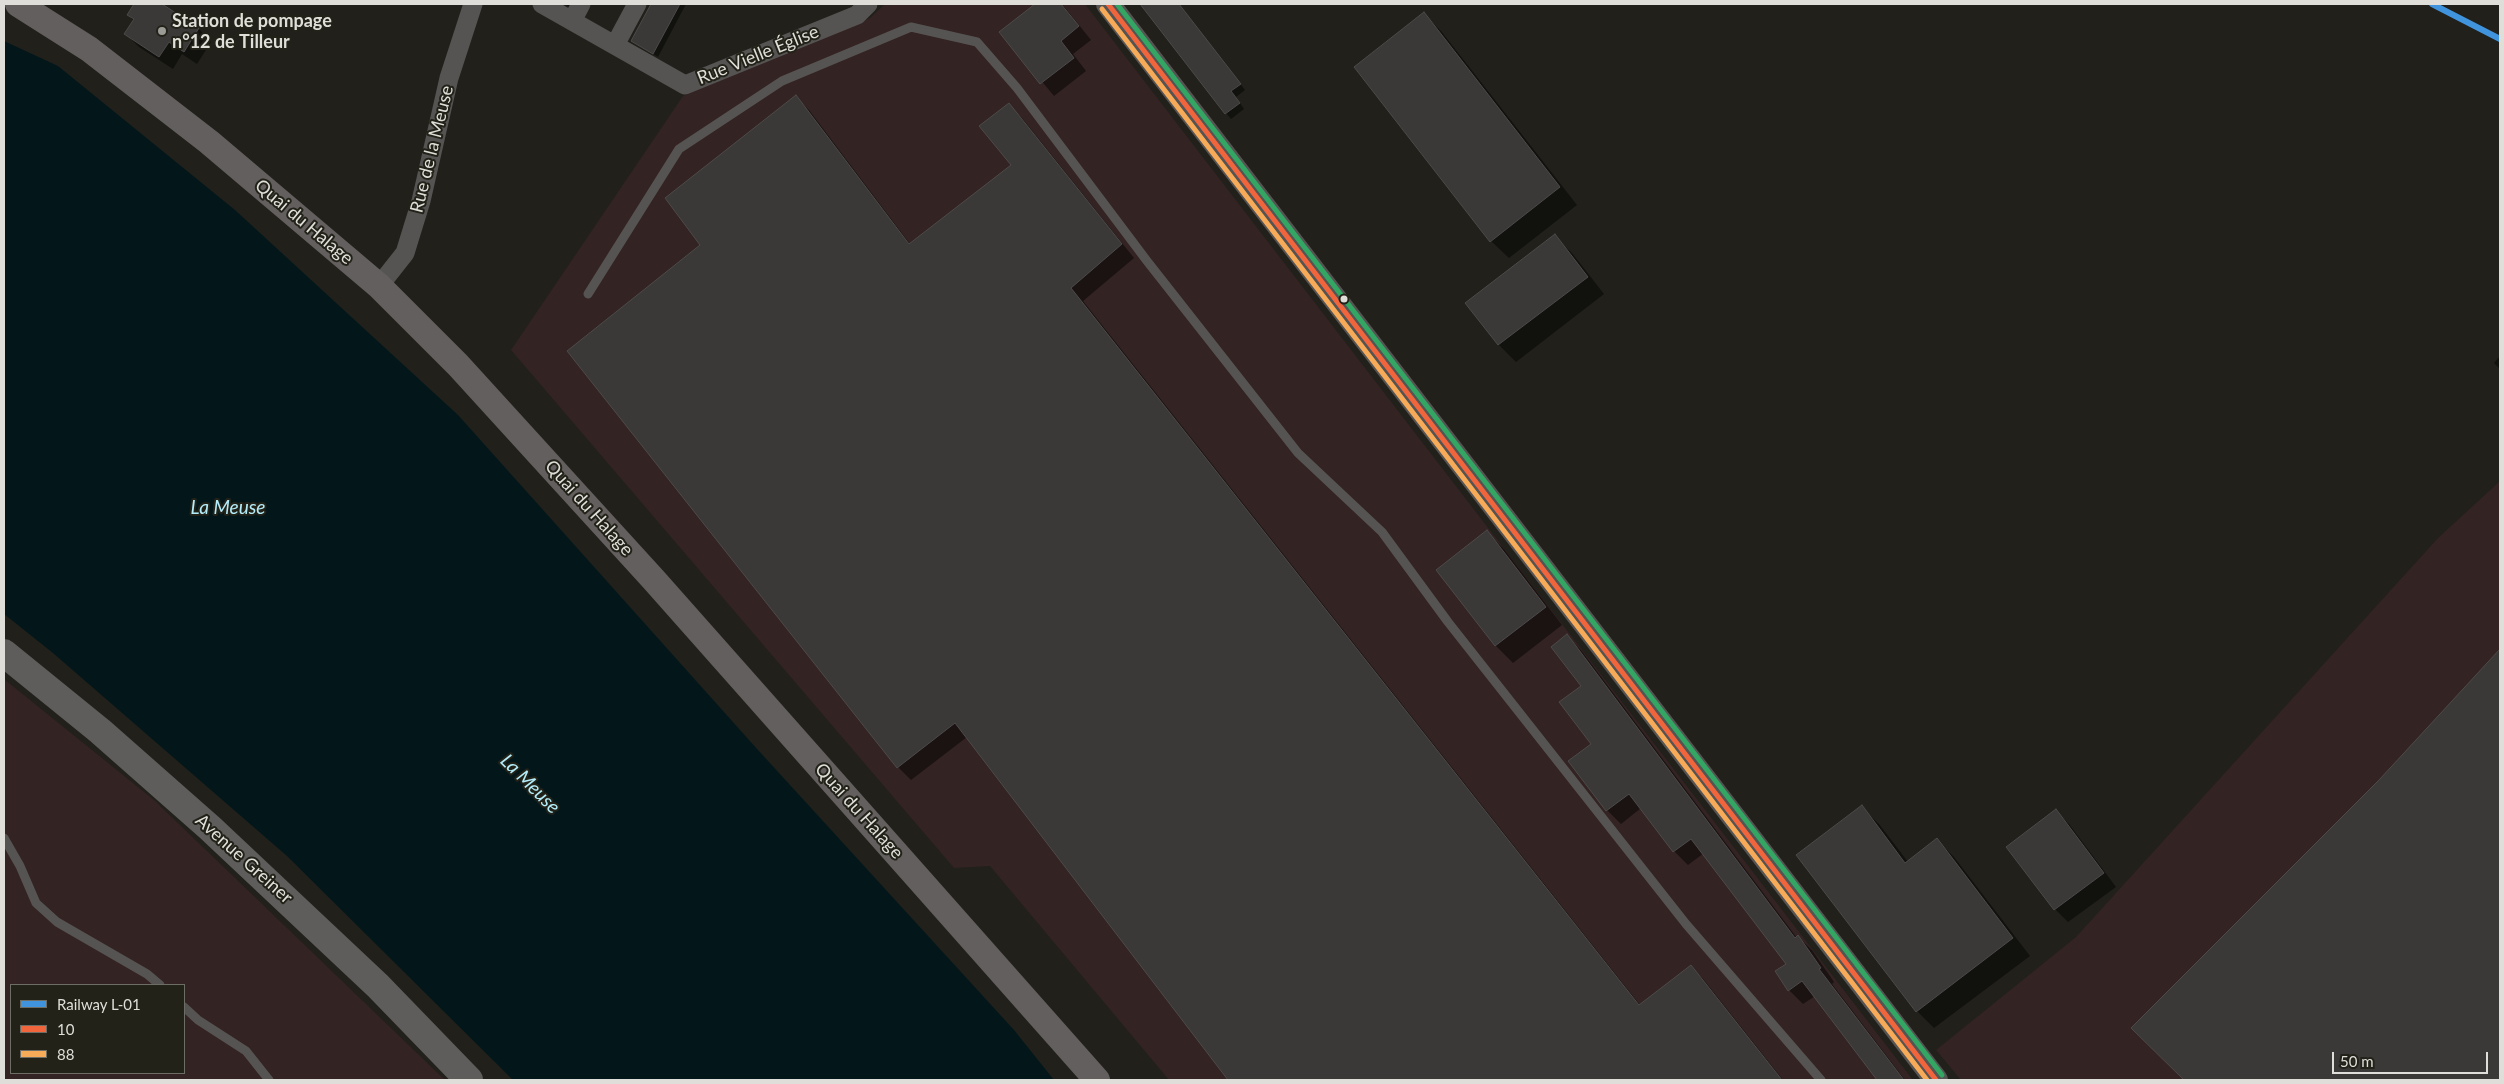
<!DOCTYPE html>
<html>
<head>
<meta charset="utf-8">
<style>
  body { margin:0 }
  #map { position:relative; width:2504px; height:1084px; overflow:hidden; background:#21201b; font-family:Lato,sans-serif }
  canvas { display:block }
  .frame { position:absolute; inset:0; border:5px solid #dfded8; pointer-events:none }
  .legend { position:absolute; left:10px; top:984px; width:175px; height:90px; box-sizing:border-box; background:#232219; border:1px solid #6e6d65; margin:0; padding:6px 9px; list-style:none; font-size:15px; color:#dfded8 }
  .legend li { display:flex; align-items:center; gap:10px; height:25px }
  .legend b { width:25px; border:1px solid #6e6d65 }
  .scale { position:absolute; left:2332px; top:1052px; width:156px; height:22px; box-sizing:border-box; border:2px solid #dfded8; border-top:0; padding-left:6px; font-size:15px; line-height:18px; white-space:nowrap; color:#dfded8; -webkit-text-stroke:4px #232219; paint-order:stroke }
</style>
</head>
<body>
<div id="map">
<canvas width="2504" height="1084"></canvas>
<div class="frame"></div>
<ul class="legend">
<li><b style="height:6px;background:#4094de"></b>Railway L-01</li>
<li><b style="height:6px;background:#f1653d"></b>10</li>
<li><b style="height:6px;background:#f7ab59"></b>88</li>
</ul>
<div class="scale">50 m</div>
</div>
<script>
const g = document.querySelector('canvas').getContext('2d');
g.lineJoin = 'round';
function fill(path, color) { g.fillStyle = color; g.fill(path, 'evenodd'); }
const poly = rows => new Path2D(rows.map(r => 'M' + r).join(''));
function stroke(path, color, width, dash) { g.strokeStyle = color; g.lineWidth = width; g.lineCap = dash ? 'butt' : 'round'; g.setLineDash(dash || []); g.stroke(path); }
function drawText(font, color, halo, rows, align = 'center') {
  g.font = font + ' Lato,sans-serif'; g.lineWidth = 4; g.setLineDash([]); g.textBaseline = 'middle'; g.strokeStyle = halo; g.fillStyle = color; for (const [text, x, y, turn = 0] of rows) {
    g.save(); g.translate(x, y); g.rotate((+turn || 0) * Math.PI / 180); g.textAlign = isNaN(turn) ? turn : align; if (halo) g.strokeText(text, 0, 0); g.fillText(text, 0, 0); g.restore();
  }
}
const industrial = poly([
  [885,4,1085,4,1913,1080,1169,1080,990,866,954,868,511,350,683,96,870,18],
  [2500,481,2500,1080,1961,1080,1936,1050,2076,937,2438,538],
  [4,679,154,800,445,1080,4,1080],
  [11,985,184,985,184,1073,11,1073]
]);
const water = poly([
  [4,41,58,66,235,210,458,415,758,750,1014,1030,1054,1080,513,1080,287,856,53,653,4,614]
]);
const shadow = poly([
  [136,4,160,4,199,29,211,42,197,64,182,54,173,69,139,47,126,34,134,21,129,15],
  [562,4,572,4,570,7],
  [652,4,686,4,658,57,633,41],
  [1037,4,1062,4,1091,40,1073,54,1086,71,1054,96,1001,32],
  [1142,4,1179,4,1245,90,1236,97,1244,109,1231,119,1226,113],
  [1424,14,1441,31,1577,205,1509,258,1491,241,1355,67],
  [796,97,809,110,910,244,1013,165,1009,105,1022,118,1134,258,1083,301,1640,1005,1691,966,1704,980,1783,1080,1229,1080,967,737,911,780,898,767,702,246],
  [1554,236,1572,253,1604,294,1516,362,1499,345,1467,303],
  [2500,356,2500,369,2494,363],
  [1487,532,1504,549,1562,625,1513,663,1496,646,1438,570],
  [1567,636,1581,650,1797,938,1798,937,1812,950,1834,982,1832,984,1905,1080,1879,1080,1815,996,1803,1004,1789,990,1788,964,1704,853,1688,865,1674,851,1641,808,1621,824,1607,810,1583,686],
  [2500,651,2500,1080,2186,1080,2133,1028,2379,781],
  [1861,807,1879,824,1908,862,1937,840,1954,857,2030,956,1934,1028,1917,1011],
  [2056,811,2069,824,2116,887,2068,922,2055,909,2008,847]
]);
const building = poly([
  [134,4,162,4,199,28,184,52,169,42,159,57,124,34,134,19,127,15,134,4],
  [651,4,680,4,653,54,631,41,651,4],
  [1035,4,1061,4,1079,26,1061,41,1074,58,1040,84,999,32,1035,4],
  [1140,4,1179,4,1241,84,1231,91,1240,103,1225,114,1140,4],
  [1424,12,1560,187,1490,242,1354,67,1424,12],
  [796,95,909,244,1011,165,979,126,1009,103,1122,244,1071,288,1639,1005,1691,965,1782,1080,1228,1080,955,723,897,768,567,351,700,245,665,198,796,95],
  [1555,234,1588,277,1498,345,1465,303,1555,234],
  [1487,530,1546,607,1495,646,1436,570,1487,530],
  [1567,634,1795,938,1798,935,1821,968,1819,969,1904,1080,1877,1080,1802,981,1788,991,1775,971,1786,964,1691,839,1673,852,1629,794,1606,811,1568,761,1591,744,1559,702,1581,686,1551,647,1567,634],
  [2500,649,2500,1080,2184,1080,2131,1028,2379,780,2500,649],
  [1862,805,1905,863,1937,838,2013,938,1916,1012,1796,855,1862,805],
  [2056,809,2104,873,2054,910,2006,847,2056,809]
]);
const service = poly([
  [588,294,679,149,782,81,911,27,977,42,1017,88,1147,261,1298,453,1382,532,1448,622,1686,924,1821,1080],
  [4,838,20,866,36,903,57,922,147,974,160,985],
  [184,1007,198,1020,246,1051,269,1080]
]);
const minor = poly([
  [542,4,685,85,857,15,868,4],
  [572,21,581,4],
  [615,45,637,4],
  [379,286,405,253,421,201,449,78,473,4]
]);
const tertiary = poly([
  [1108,4,1936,1080]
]);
const secondary = poly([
  [18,4,89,49,209,142,379,286,458,365,654,580,1097,1080]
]);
const primary = poly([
  [4,653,100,731,210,828,378,986,469,1080]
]);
const bus1 = poly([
  [1108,4,1936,1080]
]);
const bus2 = poly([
  [1102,9,1927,1080]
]);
const bus3 = poly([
  [1117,4,1942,1075]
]);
const rail1 = poly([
  [2432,4,2500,39]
]);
const markers = [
  [162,31,5,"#9c9c96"],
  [1344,299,4.5,"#dfded8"]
];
const poiNames = [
  ["Station de pompage",172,21],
  ["n°12 de Tilleur",172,42]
];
const streetNames = [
  ["Rue Vielle Église",758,55,-22],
  ["Rue de la Meuse",432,149,-76],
  ["Quai du Halage",304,222,40],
  ["Quai du Halage",589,508,48],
  ["Quai du Halage",859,811,48],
  ["Avenue Greiner",244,859,42]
];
const waterNames = [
  ["La Meuse",228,508],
  ["La Meuse",530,784,45]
];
fill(industrial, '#332322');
fill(water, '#03171b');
fill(shadow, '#0007');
fill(building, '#3b3938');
stroke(building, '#4c4a4a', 1);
stroke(service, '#565453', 9);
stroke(minor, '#565453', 19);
stroke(tertiary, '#565453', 24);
stroke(secondary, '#625f5e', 26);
stroke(primary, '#5f5d5c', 28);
stroke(bus1, '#f1653d', 5);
stroke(bus2, '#f7ab59', 5);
stroke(bus3, '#33a663', 5);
stroke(rail1, '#4094de', 6);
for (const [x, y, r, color] of markers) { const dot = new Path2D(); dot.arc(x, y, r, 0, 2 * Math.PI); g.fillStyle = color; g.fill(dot); stroke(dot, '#232219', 2); }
drawText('bold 18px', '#dfded8', '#232219', poiNames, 'left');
drawText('18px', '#dfded8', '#232219', streetNames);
drawText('italic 19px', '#b3edfa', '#232219', waterNames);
</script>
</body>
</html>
